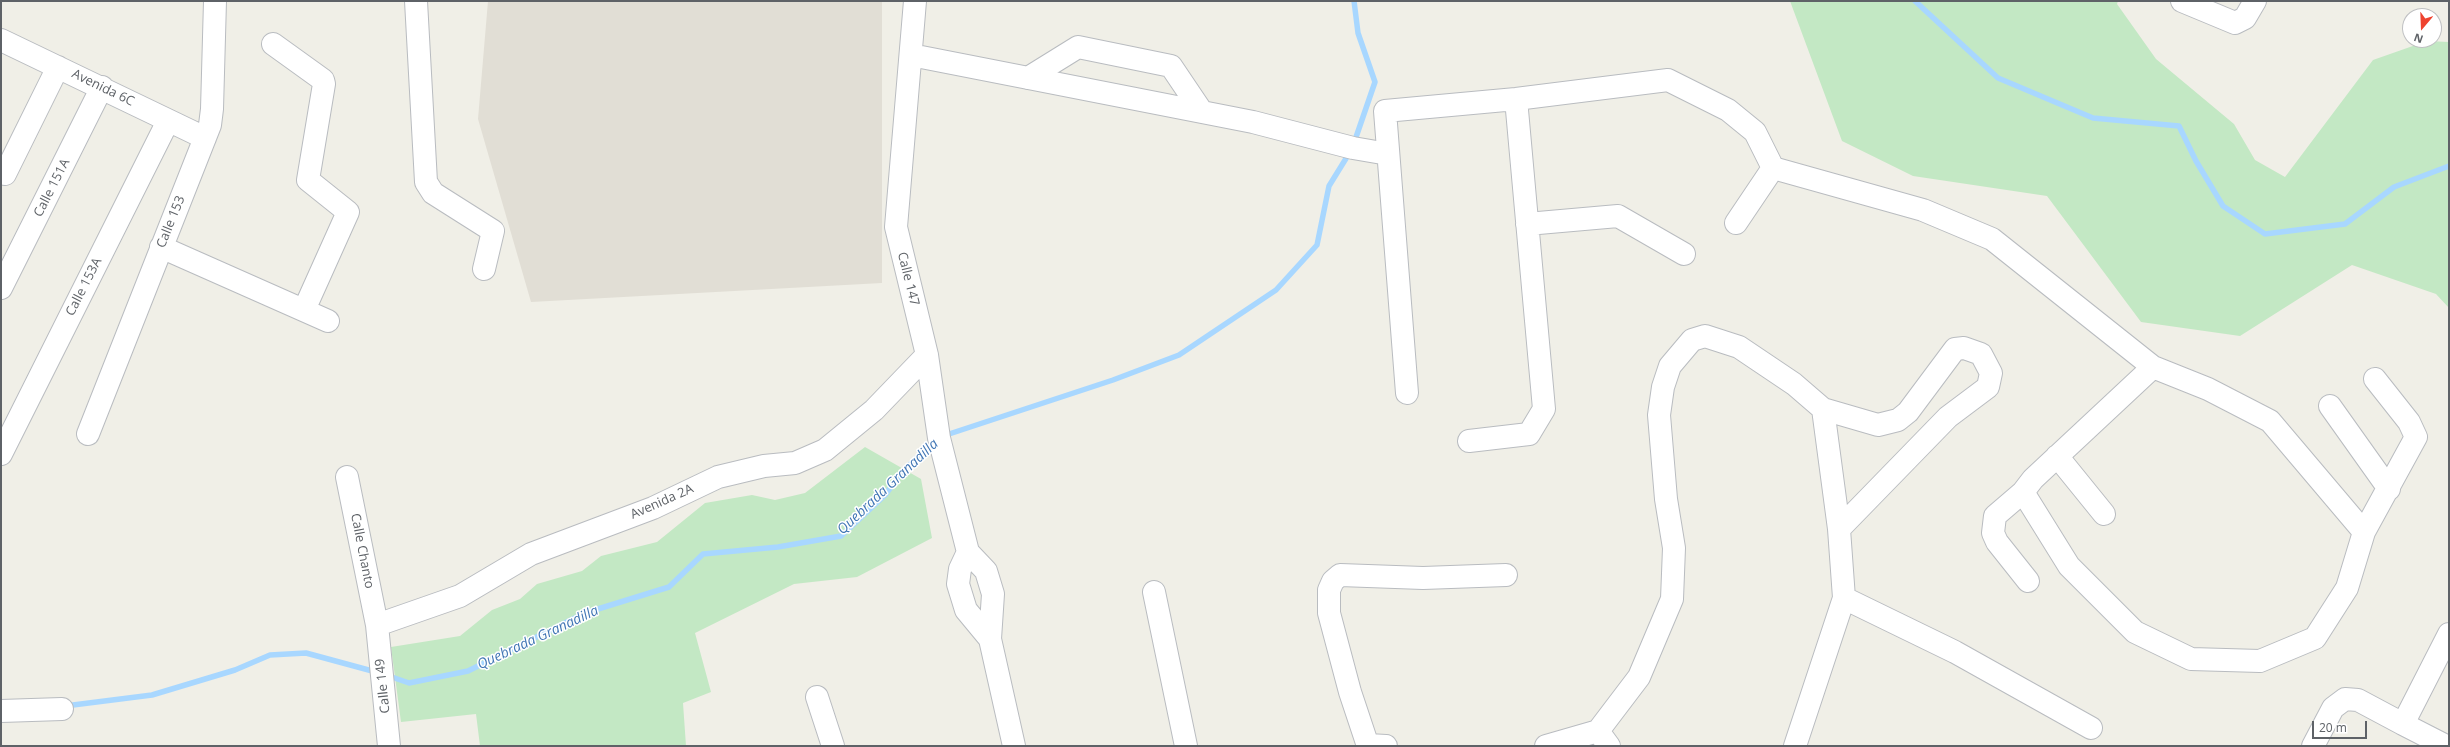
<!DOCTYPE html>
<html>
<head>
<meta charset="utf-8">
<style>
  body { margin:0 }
  #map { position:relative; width:2450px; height:747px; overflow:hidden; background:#f0efe7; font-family:"Open Sans",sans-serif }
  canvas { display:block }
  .frame { position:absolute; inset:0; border:2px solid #5e6267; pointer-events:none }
  .north { position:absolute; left:2402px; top:8px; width:40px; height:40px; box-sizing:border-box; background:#fff; border:1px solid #bfc0c2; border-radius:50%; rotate:199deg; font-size:11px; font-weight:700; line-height:16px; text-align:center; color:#5e6267 }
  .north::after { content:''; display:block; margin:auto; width:14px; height:18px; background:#ee432f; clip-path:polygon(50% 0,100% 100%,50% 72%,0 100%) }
  .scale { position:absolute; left:2312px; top:721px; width:55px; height:18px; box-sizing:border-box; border:2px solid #5e6267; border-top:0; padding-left:5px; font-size:12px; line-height:14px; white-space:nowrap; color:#5e6267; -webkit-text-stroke:3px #fff; paint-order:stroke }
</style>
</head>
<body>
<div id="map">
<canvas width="2450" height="747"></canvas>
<div class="frame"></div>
<div class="north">N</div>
<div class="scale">20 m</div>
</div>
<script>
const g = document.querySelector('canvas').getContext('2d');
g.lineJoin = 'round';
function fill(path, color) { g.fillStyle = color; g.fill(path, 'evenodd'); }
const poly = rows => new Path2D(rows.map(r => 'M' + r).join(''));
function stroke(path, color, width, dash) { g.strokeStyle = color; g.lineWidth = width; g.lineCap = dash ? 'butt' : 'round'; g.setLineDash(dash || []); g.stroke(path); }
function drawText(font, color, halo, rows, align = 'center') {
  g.font = font + ' "Open Sans",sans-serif'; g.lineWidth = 3; g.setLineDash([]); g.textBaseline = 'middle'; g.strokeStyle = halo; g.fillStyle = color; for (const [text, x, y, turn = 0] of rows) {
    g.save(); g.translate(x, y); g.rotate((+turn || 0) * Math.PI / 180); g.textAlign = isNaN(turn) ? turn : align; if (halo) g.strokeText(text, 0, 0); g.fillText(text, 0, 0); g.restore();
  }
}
const education = poly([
  [488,1,882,1,882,283,531,302,478,119]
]);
const green = poly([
  [1790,1,2118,1,2117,4,2156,59,2234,124,2255,160,2285,177,2373,60,2427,41,2449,42,2449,308,2436,294,2352,265,2240,336,2141,322,2047,196,1913,176,1842,141],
  [865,447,921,479,932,538,857,577,794,584,695,633,711,692,683,703,686,746,480,746,476,714,401,722,391,647,460,636,492,610,520,599,537,584,582,571,601,556,657,542,705,503,752,495,775,500,805,493]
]);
const stream = poly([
  [1354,1,1358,33,1375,82,1354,143],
  [1915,1,1998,78,2093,118,2179,126,2196,161,2223,206,2265,234,2345,224,2394,187,2449,166],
  [943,436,1113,380,1179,355,1276,290,1317,245,1329,186,1350,152],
  [386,675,409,683,468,671,585,613,669,587,703,554,778,547,841,536,885,495,902,472,934,442],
  [65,706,152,695,235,670,270,655,306,653,376,672]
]);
const minor = poly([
  [416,1,426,182,433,193,493,231,484,269],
  [915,1,896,227,927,355,939,438,968,552],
  [2182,1,2235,23,2245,18,2255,1],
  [1,40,205,138],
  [273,44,323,80,324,84,308,180,348,212,304,310],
  [911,55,1253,122,1353,148,1388,154],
  [1028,78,1078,47,1171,66,1202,112],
  [5,174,58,67],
  [1736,223,1773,168,1923,210,1992,239,2153,367,2208,389,2270,421,2364,532,2347,588,2315,638,2260,661,2191,659,2135,632,2069,566,2023,492,2033,479,2153,367],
  [1527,224,1618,216,1684,254],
  [161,247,328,321],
  [1,288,102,87],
  [1407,393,1385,111,1516,99,1668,80,1728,110,1755,132,1773,168],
  [2330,406,2389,489],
  [88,434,210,125,212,109,215,1],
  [1469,441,1529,434,1544,409,1516,99],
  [1,454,168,121],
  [2057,456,2104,514],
  [347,477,377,625,389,746],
  [2023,492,1995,516,1993,533,1997,542,2028,581],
  [2364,532,2416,437,2409,422,2375,379],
  [968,552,986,571,993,594,990,639,1014,746],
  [968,552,960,569,958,584,966,610,990,639],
  [1154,592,1186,746],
  [1844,598,1955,652,2091,728],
  [377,625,460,596,531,554,653,508,718,477,764,466,795,463,825,450,874,410,927,355],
  [817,697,833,746],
  [1,711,62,709],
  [2403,724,2446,746],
  [1598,731,1639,677,1672,599,1674,548,1666,499,1659,415,1663,387,1670,366,1692,340,1705,336,1739,347,1794,384,1823,409,1878,425,1898,420,1908,412,1955,349,1964,348,1981,354,1991,373,1988,387,1948,417,1839,529],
  [1368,745,1386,746],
  [1368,746,1350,692,1329,613,1329,590,1333,581,1340,575,1423,578,1506,575],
  [1546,746,1598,731,1609,746],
  [1795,746,1844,598,1839,529,1823,409],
  [2313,746,2333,708,2345,699,2358,700,2403,724,2449,634]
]);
const streetNames = [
  ["Avenida 6C",103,88,26],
  ["Calle 151A",52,188,-63],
  ["Calle 153",171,222,-68],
  ["Calle 147",908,279,76],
  ["Calle 153A",84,287,-63],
  ["Avenida 2A",662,502,-24],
  ["Calle Chanto",362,551,79],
  ["Calle 149",383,686,-96]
];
const waterNames = [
  ["Quebrada Granadilla",888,487,-43],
  ["Quebrada Granadilla",538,638,-25]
];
fill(education, '#e1ded5');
fill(green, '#c3e8c4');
stroke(stream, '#a8d7ff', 5.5);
stroke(minor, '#b9bcc0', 24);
stroke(minor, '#fff', 22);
drawText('13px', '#5e6267', '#fff', streetNames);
drawText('italic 14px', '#4176b5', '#fff', waterNames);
</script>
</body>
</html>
